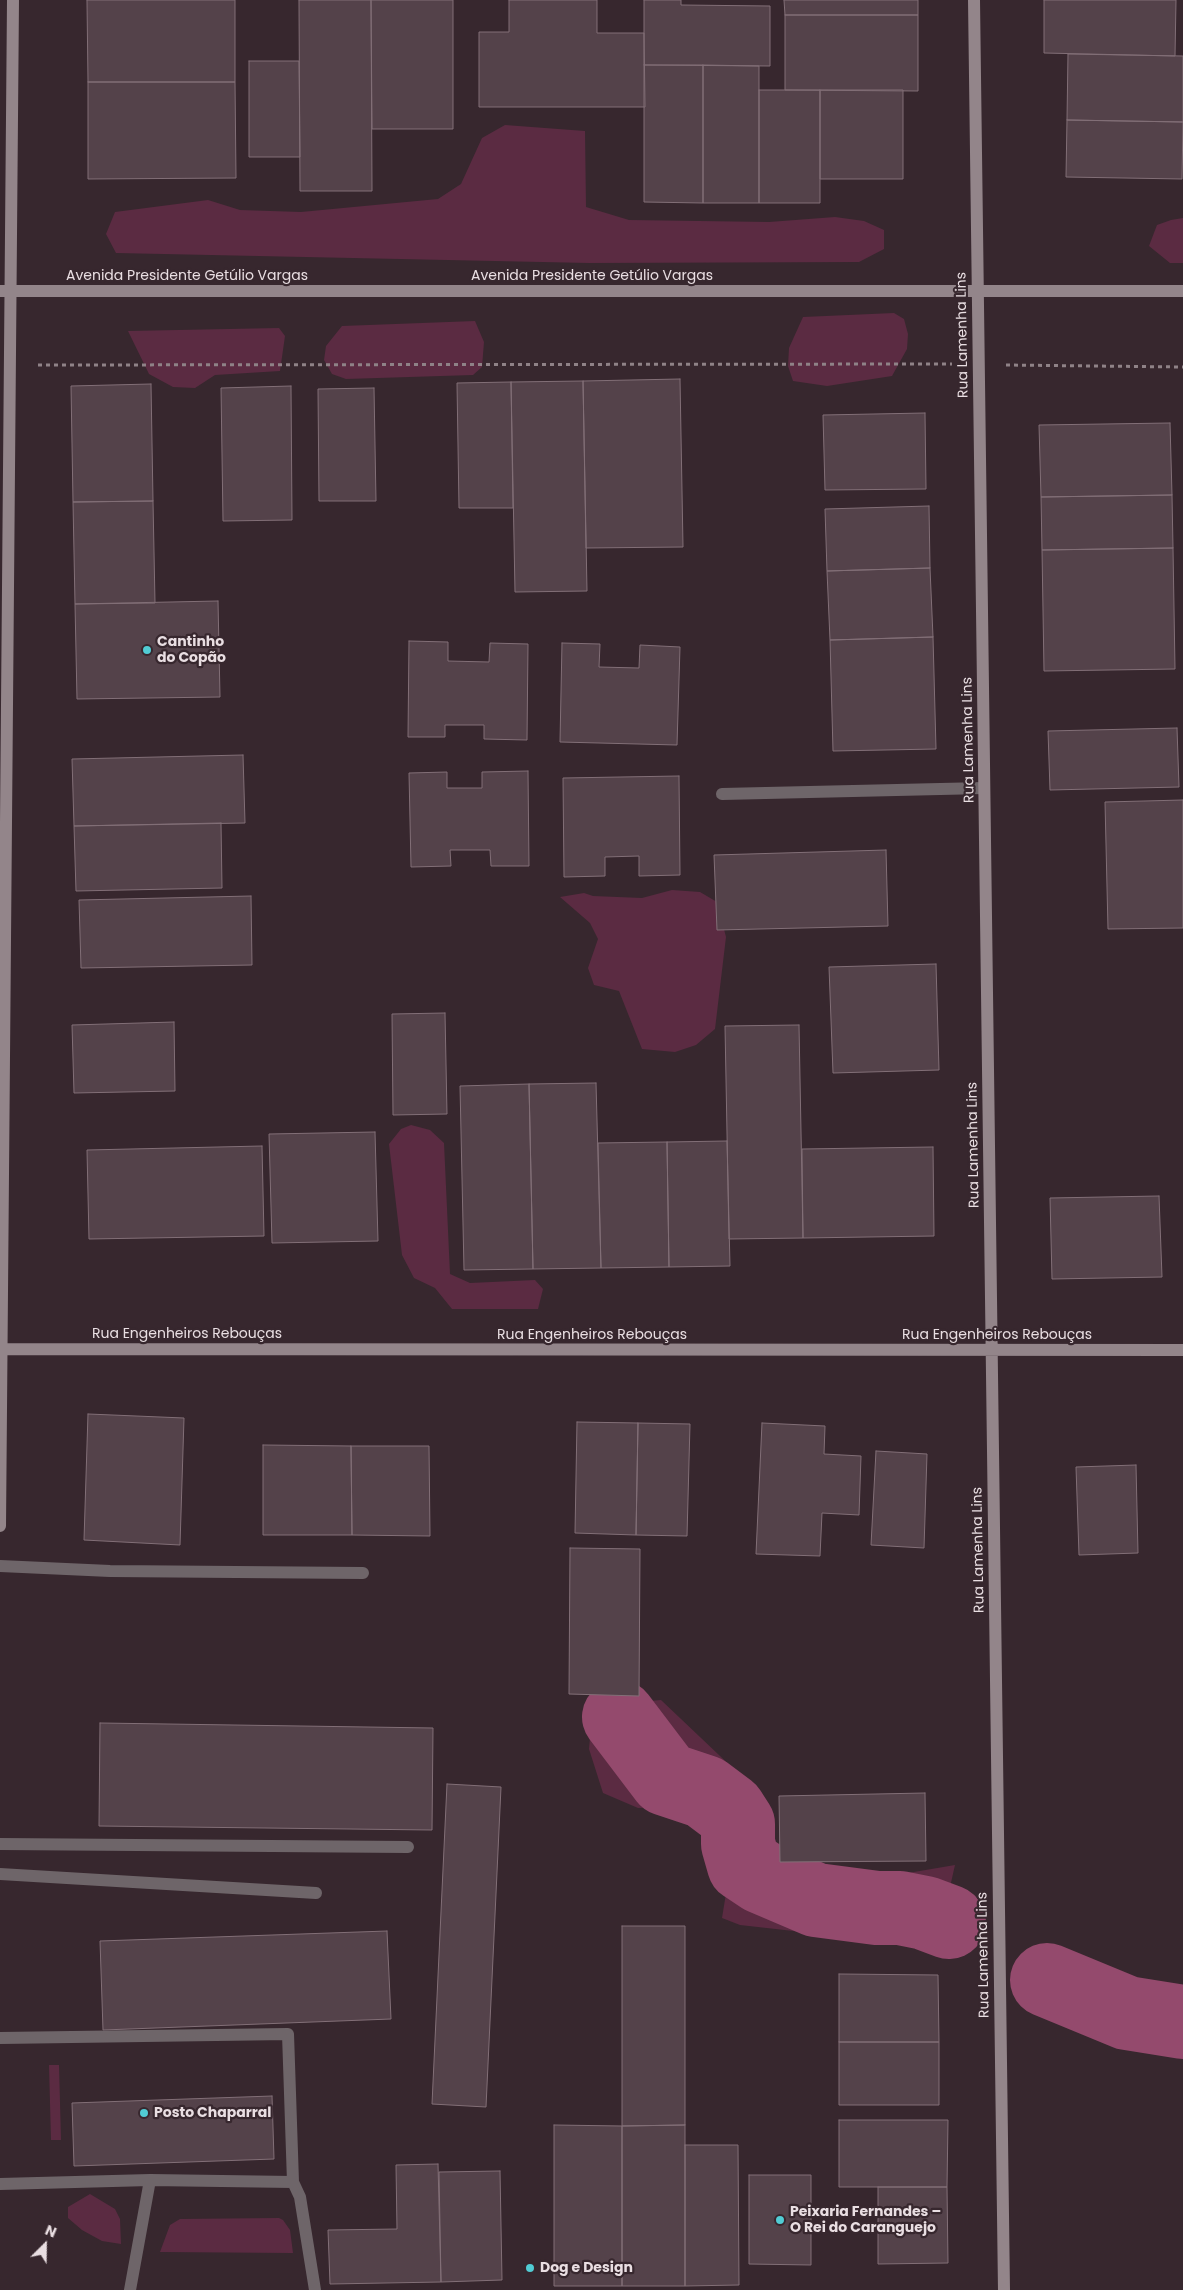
<!DOCTYPE html>
<html>
<head>
<meta charset="utf-8">
<style>
  body { margin:0 }
  #map { position:relative; width:1183px; height:2290px; overflow:hidden; background:#37272e; font-family:Poppins,sans-serif }
  canvas { display:block }
  .north { position:absolute; left:20px; top:2220px; width:50px; height:50px; -webkit-text-stroke:4px #37272e; paint-order:stroke; rotate:23deg; font-size:14px; font-weight:700; line-height:20px; text-align:center; color:#e9dee2 }
  .north::after { content:''; display:block; margin:auto; width:18px; height:22px; background:#e9dee2; clip-path:polygon(50% 0,100% 100%,50% 72%,0 100%) }
</style>
</head>
<body>
<div id="map">
<canvas width="1183" height="2290"></canvas>
<div class="north">N</div>
</div>
<script>
const g = document.querySelector('canvas').getContext('2d');
g.lineJoin = 'round';
function fill(path, color) { g.fillStyle = color; g.fill(path, 'evenodd'); }
const poly = rows => new Path2D(rows.map(r => 'M' + r).join(''));
function stroke(path, color, width, dash) { g.strokeStyle = color; g.lineWidth = width; g.lineCap = dash ? 'butt' : 'round'; g.setLineDash(dash || []); g.stroke(path); }
function drawText(font, color, halo, rows, align = 'center') {
  g.font = font + ' Poppins,sans-serif'; g.lineWidth = 4.5; g.setLineDash([]); g.textBaseline = 'middle'; g.strokeStyle = halo; g.fillStyle = color; for (const [text, x, y, turn = 0] of rows) {
    g.save(); g.translate(x, y); g.rotate((+turn || 0) * Math.PI / 180); g.textAlign = isNaN(turn) ? turn : align; if (halo) g.strokeText(text, 0, 0); g.fillText(text, 0, 0); g.restore();
  }
}
const green = poly([
  [505,125,585,131,586,207,629,220,769,222,835,217,864,221,884,230,884,249,859,262,589,263,116,253,106,234,115,212,208,200,240,210,301,212,438,199,461,184,482,138],
  [1183,218,1183,263,1170,263,1149,246,1157,225,1171,220],
  [894,313,904,319,908,334,907,349,892,376,827,386,793,381,788,366,789,348,803,317],
  [475,321,484,342,482,367,473,375,346,379,332,374,324,360,326,346,342,326],
  [279,328,285,336,280,371,215,375,195,388,173,387,149,374,128,331],
  [672,890,700,892,717,902,726,937,715,1029,696,1045,675,1052,642,1049,619,991,594,985,588,968,598,939,590,923,560,897,584,893,593,896,642,898],
  [411,1125,430,1130,444,1143,450,1274,470,1283,535,1280,543,1289,538,1309,452,1309,435,1288,414,1278,402,1255,389,1144,401,1129],
  [661,1700,759,1793,772,1863,791,1874,849,1888,888,1895,908,1873,955,1865,938,1940,820,1934,740,1925,722,1918,729,1875,718,1846,701,1834,682,1807,638,1808,603,1793,589,1749,593,1706],
  [49,2065,59,2065,61,2140,51,2140],
  [90,2194,115,2209,120,2219,121,2244,102,2241,82,2230,68,2218,68,2207],
  [279,2218,283,2220,290,2230,293,2253,160,2252,170,2225,180,2219]
]);
const river = poly([
  [619,1717,666,1779,705,1792,729,1810,738,1824,738,1844,744,1865,762,1877,816,1900,877,1908,900,1908,925,1913,949,1922],
  [1047,1980,1127,2013,1183,2022]
]);
const building = poly([
  [87,0,235,0,235,82,88,82,87,0],
  [299,0,371,0,372,191,300,191,299,0],
  [371,0,453,0,453,129,372,129,371,0],
  [509,0,597,0,597,33,644,33,645,107,479,107,479,32,509,32,509,0],
  [644,0,681,0,681,5,770,6,770,66,644,65,644,0],
  [784,0,918,0,918,15,785,15,784,0],
  [1044,0,1176,0,1175,56,1044,53,1044,0],
  [785,15,918,15,918,91,785,90,785,15],
  [1068,54,1183,56,1183,122,1067,120,1068,54],
  [249,61,299,61,300,157,249,157,249,61],
  [644,65,703,65,703,203,644,202,644,65],
  [703,65,759,66,759,203,703,203,703,65],
  [88,82,235,82,236,178,88,179,88,82],
  [759,90,820,90,820,203,759,203,759,90],
  [820,90,903,90,903,179,820,179,820,90],
  [1067,120,1183,122,1182,179,1066,177,1067,120],
  [680,379,683,547,586,548,583,381,680,379],
  [583,381,587,591,515,592,511,382,583,381],
  [511,382,513,508,459,508,457,383,511,382],
  [151,384,153,501,73,502,71,386,151,384],
  [291,386,292,520,223,521,221,388,291,386],
  [374,388,376,501,319,501,318,389,374,388],
  [925,413,926,489,825,490,823,415,925,413],
  [1170,423,1172,495,1041,497,1039,425,1170,423],
  [1172,495,1173,548,1042,550,1041,497,1172,495],
  [153,501,155,603,75,604,73,502,153,501],
  [929,506,930,568,827,571,825,509,929,506],
  [1173,548,1175,669,1044,671,1042,550,1173,548],
  [930,568,933,637,830,640,827,571,930,568],
  [218,601,220,697,77,699,75,604,218,601],
  [933,637,936,749,833,751,830,640,933,637],
  [409,641,448,642,448,661,489,662,490,643,528,644,527,740,484,739,484,725,445,725,445,737,408,737,409,641],
  [562,643,600,644,599,667,639,668,640,645,680,647,677,745,560,742,562,643],
  [1177,728,1179,787,1050,790,1048,731,1177,728],
  [243,755,245,823,74,826,72,759,243,755],
  [528,771,529,866,491,866,490,850,450,850,451,866,411,867,409,773,447,772,447,788,482,788,482,772,528,771],
  [679,776,680,875,639,876,639,856,605,857,605,876,564,877,563,778,679,776],
  [1183,800,1183,928,1108,929,1105,802,1183,800],
  [221,823,222,888,76,891,74,826,221,823],
  [886,850,888,926,717,930,714,855,886,850],
  [251,896,252,965,81,968,79,900,251,896],
  [936,964,939,1070,833,1073,829,967,936,964],
  [445,1013,447,1114,393,1115,392,1014,445,1013],
  [174,1022,175,1091,74,1093,72,1025,174,1022],
  [799,1025,803,1238,729,1239,725,1026,799,1025],
  [596,1083,601,1268,533,1269,529,1084,596,1083],
  [529,1084,533,1269,464,1270,460,1086,529,1084],
  [375,1132,378,1241,272,1243,269,1134,375,1132],
  [727,1141,730,1266,669,1267,667,1142,727,1141],
  [667,1142,669,1267,601,1268,598,1143,667,1142],
  [262,1146,264,1236,89,1239,87,1150,262,1146],
  [933,1147,934,1236,803,1238,802,1149,933,1147],
  [1159,1196,1162,1277,1052,1279,1050,1198,1159,1196],
  [88,1414,184,1418,180,1545,84,1540,88,1414],
  [577,1422,638,1423,636,1535,575,1533,577,1422],
  [638,1423,690,1424,687,1536,636,1535,638,1423],
  [762,1423,825,1426,824,1454,861,1456,859,1515,822,1513,820,1556,756,1554,762,1423],
  [263,1445,351,1446,352,1535,263,1535,263,1445],
  [351,1446,429,1446,430,1536,352,1535,351,1446],
  [876,1451,927,1454,924,1548,871,1545,876,1451],
  [1136,1465,1138,1553,1079,1555,1076,1467,1136,1465],
  [570,1548,640,1549,639,1696,569,1694,570,1548],
  [100,1723,433,1728,432,1830,99,1826,100,1723],
  [447,1784,501,1787,486,2107,432,2104,447,1784],
  [925,1793,926,1861,780,1862,779,1796,925,1793],
  [622,1926,685,1926,685,2125,622,2126,622,1926],
  [387,1931,391,2019,103,2030,100,1941,387,1931],
  [839,1974,938,1975,939,2042,839,2042,839,1974],
  [839,2042,939,2042,939,2105,839,2105,839,2042],
  [272,2096,274,2159,74,2166,72,2103,272,2096],
  [839,2120,948,2120,947,2187,839,2187,839,2120],
  [554,2125,622,2126,622,2286,554,2286,554,2125],
  [685,2125,685,2286,622,2286,622,2126,685,2125],
  [685,2145,738,2145,739,2285,685,2286,685,2145],
  [438,2164,441,2282,330,2284,328,2230,397,2229,396,2165,438,2164],
  [500,2171,502,2280,441,2282,439,2172,500,2171],
  [749,2175,811,2175,811,2265,749,2264,749,2175],
  [878,2187,947,2187,948,2263,878,2264,878,2187]
]);
const path = poly([
  [38,365,952,364],
  [1006,365,1183,367]
]);
const lane = poly([
  [722,794,984,788],
  [0,1566,110,1571,363,1573],
  [0,1844,408,1847],
  [0,1874,316,1893],
  [0,2038,288,2034,293,2182,300,2197,315,2290],
  [0,2184,150,2180],
  [130,2290,150,2180,293,2182]
]);
const secondary = poly([
  [974,0,1004,2290],
  [0,291,1183,291],
  [2,1349,1183,1350],
  [0,1526,13,0]
]);
const markers = [
  [147,650,5,"#51ccd4"],
  [144,2113,5,"#51ccd4"],
  [780,2220,5,"#51ccd4"],
  [530,2268,5,"#51ccd4"]
];
const streetNames = [
  ["Avenida Presidente Getúlio Vargas",187,276],
  ["Avenida Presidente Getúlio Vargas",592,276],
  ["Rua Lamenha Lins",963,335,-91],
  ["Rua Lamenha Lins",969,740,-91],
  ["Rua Lamenha Lins",974,1145,-91],
  ["Rua Engenheiros Rebouças",187,1334],
  ["Rua Engenheiros Rebouças",592,1335],
  ["Rua Engenheiros Rebouças",997,1335],
  ["Rua Lamenha Lins",979,1550,-91],
  ["Rua Lamenha Lins",984,1955,-91]
];
const poiNames = [
  ["Cantinho",157,642],
  ["do Copão",157,658],
  ["Posto Chaparral",154,2113],
  ["Peixaria Fernandes –",790,2212],
  ["O Rei do Caranguejo",790,2228],
  ["Dog e Design",540,2268]
];
fill(green, '#5b2b42');
stroke(river, '#944a6d', 74);
fill(building, '#54424a');
stroke(building, '#826f77', 1);
stroke(path, '#8f8287', 3, [4, 4]);
stroke(lane, '#6e6569', 12);
stroke(secondary, '#93858a', 12);
for (const [x, y, r, color] of markers) { const dot = new Path2D(); dot.arc(x, y, r, 0, 2 * Math.PI); g.fillStyle = color; g.fill(dot); stroke(dot, '#37272e', 2); }
drawText('14px', '#e9dee2', '#37272e', streetNames);
drawText('bold 14px', '#e9dee2', '#37272e', poiNames, 'left');
</script>
</body>
</html>
